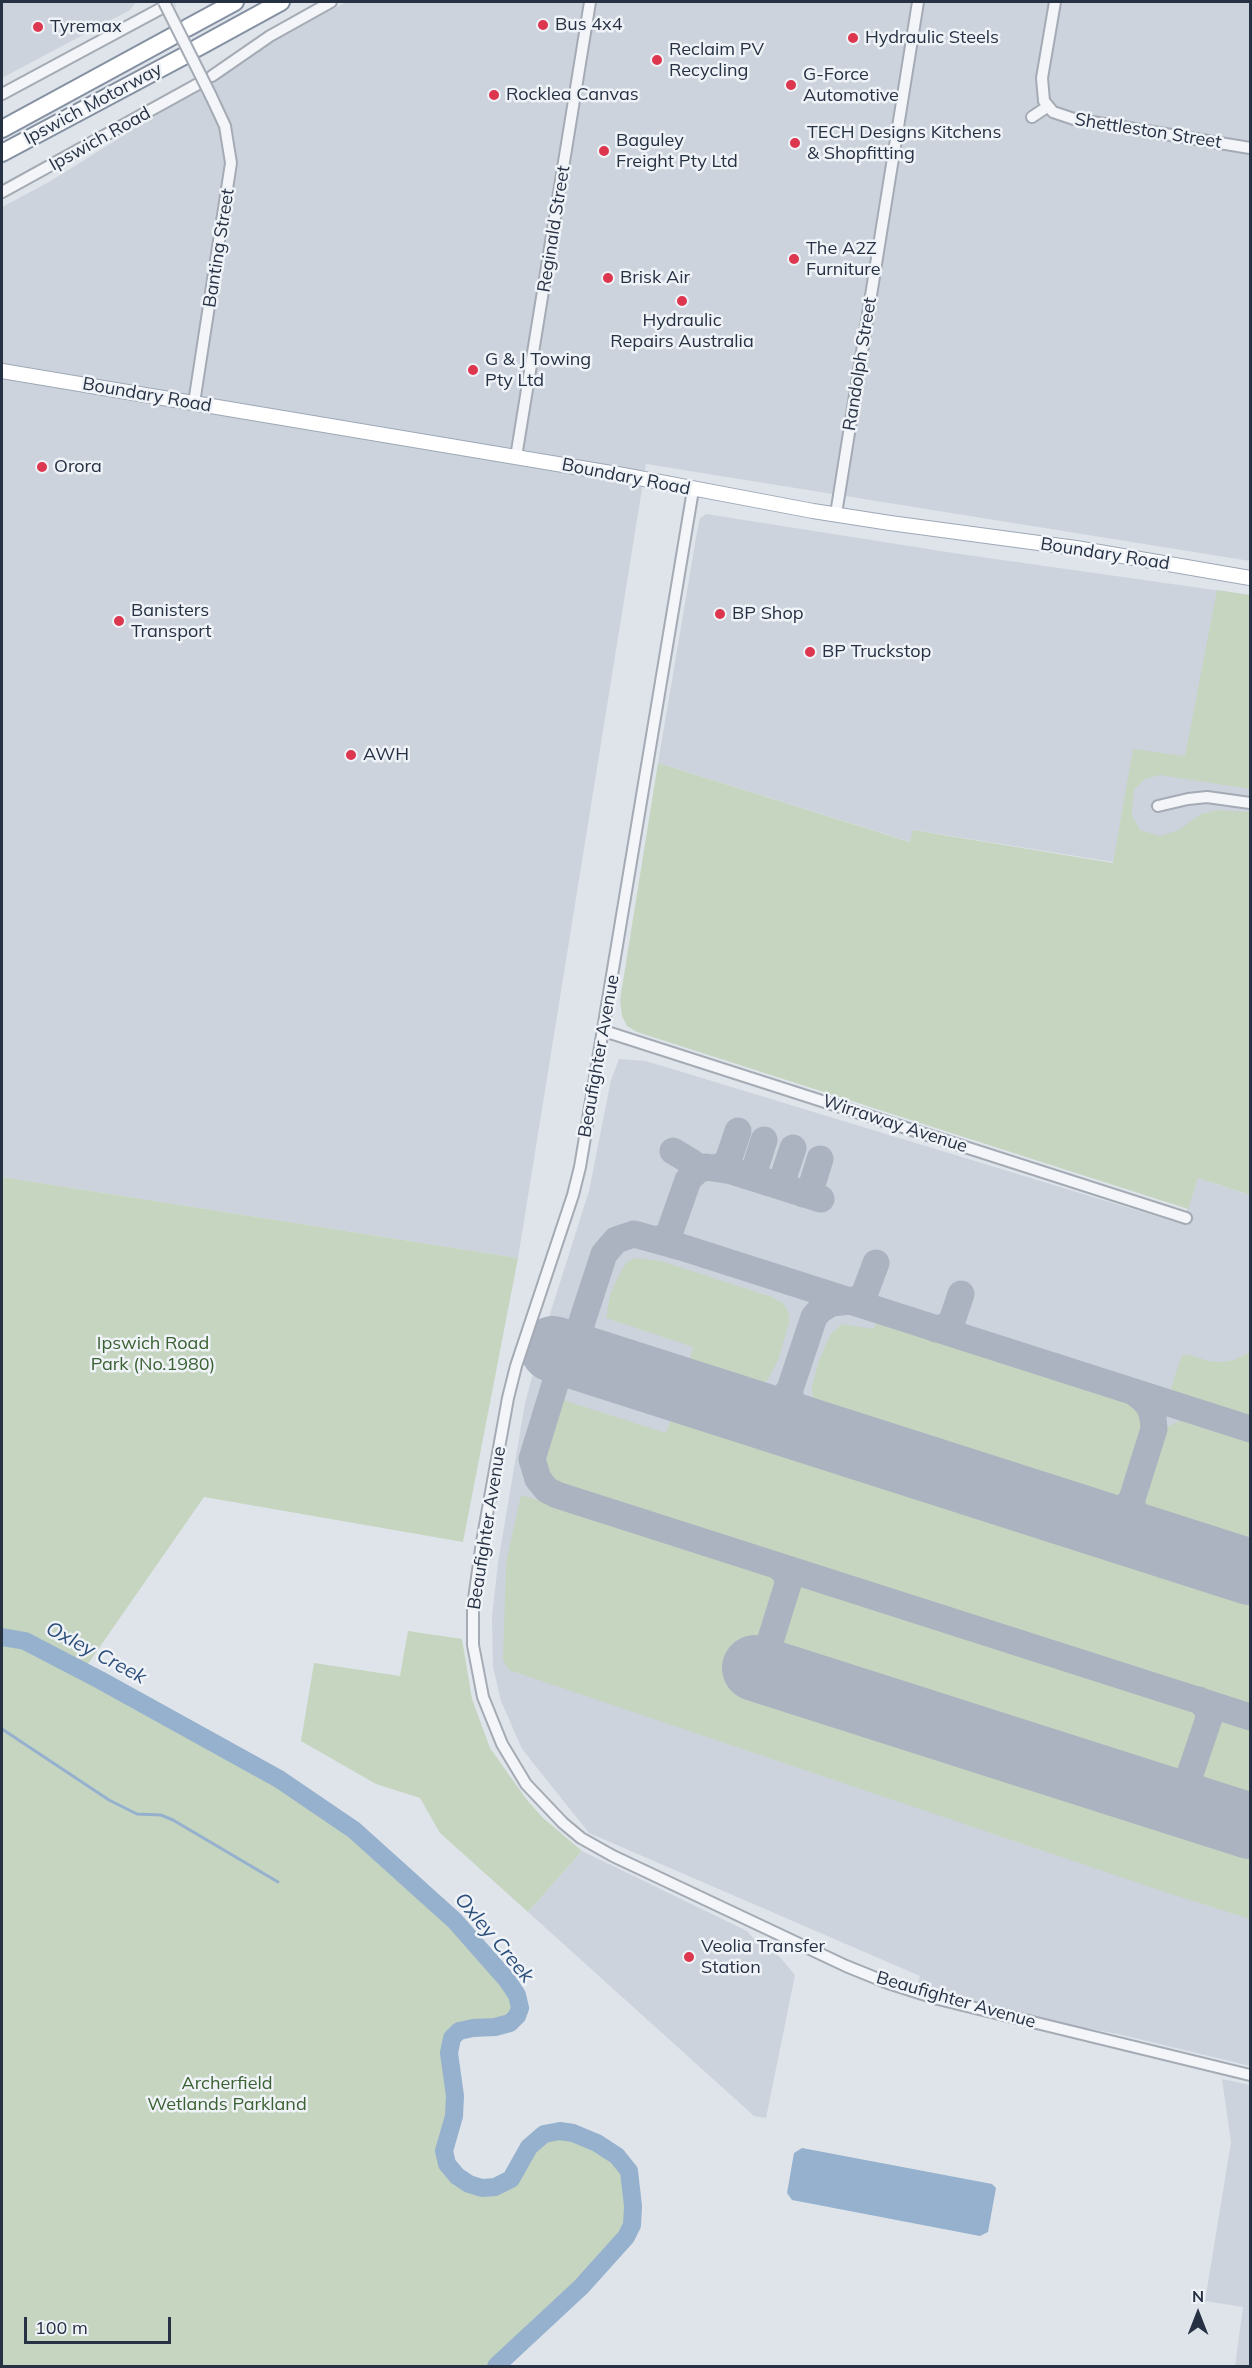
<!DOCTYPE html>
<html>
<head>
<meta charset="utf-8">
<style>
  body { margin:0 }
  #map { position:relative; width:1252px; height:2368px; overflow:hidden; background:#dfe4ea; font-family:Mulish,sans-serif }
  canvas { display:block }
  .frame { position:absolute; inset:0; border:3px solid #263144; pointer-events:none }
  .north { position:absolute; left:1168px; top:2284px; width:60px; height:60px; -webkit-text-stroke:4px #eff3f7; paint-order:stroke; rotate:0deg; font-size:16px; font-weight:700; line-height:24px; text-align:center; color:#263144 }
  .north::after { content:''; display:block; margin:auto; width:21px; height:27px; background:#263144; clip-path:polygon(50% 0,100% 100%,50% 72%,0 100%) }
  .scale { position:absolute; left:24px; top:2317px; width:147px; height:27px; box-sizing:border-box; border:3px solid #263144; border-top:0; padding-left:8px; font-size:18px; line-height:21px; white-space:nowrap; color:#263144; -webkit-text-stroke:4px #eff3f7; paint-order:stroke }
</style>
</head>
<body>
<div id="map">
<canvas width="1252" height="2368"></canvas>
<div class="frame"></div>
<div class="north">N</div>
<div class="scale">100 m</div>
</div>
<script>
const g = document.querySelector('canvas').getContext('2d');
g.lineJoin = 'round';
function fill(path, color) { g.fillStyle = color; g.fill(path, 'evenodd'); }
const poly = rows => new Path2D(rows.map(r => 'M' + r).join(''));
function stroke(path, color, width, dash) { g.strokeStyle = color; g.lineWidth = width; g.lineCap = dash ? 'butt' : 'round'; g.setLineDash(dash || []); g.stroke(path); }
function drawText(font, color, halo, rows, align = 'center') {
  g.font = font + ' Mulish,sans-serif'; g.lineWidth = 5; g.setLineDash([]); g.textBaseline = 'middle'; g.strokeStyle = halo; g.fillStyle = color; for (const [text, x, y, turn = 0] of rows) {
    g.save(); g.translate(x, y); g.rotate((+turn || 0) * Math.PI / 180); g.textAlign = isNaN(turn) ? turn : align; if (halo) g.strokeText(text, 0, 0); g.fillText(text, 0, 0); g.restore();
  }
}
const built = poly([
  [2,2,136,2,130,10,2,78],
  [346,2,1250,2,1250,561,646,464,518,1258,2,1177,2,207,49,182,280,38],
  [706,514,960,554,1250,595,1250,884,914,830,911,842,658,763,697,532,700,518],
  [619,1059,646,1061,1182,1224,1198,1178,1250,1195,1250,2066,1118,2034,1024,2017,917,1987,920,1976,589,1833,522,1749,501,1701,493,1667,492,1617,498,1563,525,1403,544,1333,589,1191,611,1080],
  [582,1851,747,1931,761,1947,779,1956,795,1975,766,2118,754,2116,528,1912],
  [1222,2079,1250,2085,1250,2366,1235,2366,1243,2307,1205,2301,1231,2142]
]);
const green = poly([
  [1217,590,1250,595,1250,789,1160,775,1145,779,1134,790,1132,815,1140,830,1160,836,1179,830,1201,814,1218,810,1250,812,1250,1195,1198,1178,1188,1209,637,1032,627,1026,622,1016,620,1000,658,763,910,842,913,830,1113,863,1133,749,1185,756],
  [2,1177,518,1258,463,1542,204,1497,83,1671,279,1779,354,1830,455,1921,507,1980,517,1995,520,2008,517,2016,510,2023,495,2027,473,2028,459,2031,452,2038,449,2053,454,2073,454,2116,444,2151,447,2164,457,2176,469,2184,482,2188,495,2187,511,2179,529,2147,544,2134,560,2131,573,2133,597,2143,617,2156,629,2171,633,2206,632,2225,626,2237,581,2287,496,2366,2,2366],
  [635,1258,661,1261,772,1297,784,1304,789,1314,789,1323,778,1360,767,1381,756,1385,753,1389,687,1368,693,1347,606,1318,610,1295,617,1279,626,1263],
  [877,1323,892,1324,1125,1398,1134,1403,1141,1412,1145,1428,1123,1498,1112,1504,821,1411,813,1402,812,1387,818,1363,830,1335,842,1324,873,1329],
  [1250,1352,1250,1420,1169,1394,1180,1360,1183,1355,1190,1355,1209,1361,1222,1362,1234,1360],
  [560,1399,666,1433,673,1412,1250,1597,1250,1709,560,1488,553,1484,543,1474,540,1459,557,1401],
  [1182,1420,1194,1420,1250,1439,1250,1548,1143,1513,1141,1510,1141,1497,1161,1437,1169,1426],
  [521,1495,769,1570,776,1574,779,1579,779,1591,747,1689,876,1730,892,1726,1250,1840,1250,1919,1165,1892,509,1670,503,1660,506,1563],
  [801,1584,809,1584,1198,1708,1202,1718,1183,1779,1179,1783,1169,1785,900,1699,889,1686,785,1652,780,1646,779,1636,792,1595],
  [408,1631,462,1639,472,1699,490,1748,527,1800,542,1817,582,1851,528,1912,440,1833,420,1798,376,1784,301,1741,314,1663,400,1676],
  [1223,1717,1250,1725,1250,1811,1201,1796,1196,1788,1196,1781,1214,1723]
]);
const water = poly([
  [802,2148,992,2184,996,2188,988,2232,980,2236,792,2200,787,2193,794,2153]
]);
const stream = poly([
  [2,1729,109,1800,137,1814,161,1815,173,1820,278,1882]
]);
const river = poly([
  [2,1637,25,1641,100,1680,279,1779,354,1830,455,1921,507,1980,517,1995,520,2008,517,2016,510,2023,495,2027,473,2028,459,2031,452,2038,449,2053,455,2096,454,2116,444,2151,447,2164,457,2176,469,2184,482,2188,495,2187,511,2179,529,2147,544,2134,560,2131,573,2133,597,2143,617,2156,629,2171,633,2206,632,2225,626,2237,581,2287,496,2366]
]);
const taxiway = poly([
  [673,1151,693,1163,695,1168,694,1174],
  [718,1167,727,1164,738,1131],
  [757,1179,754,1172,764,1140],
  [786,1188,782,1181,793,1148],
  [803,1194,810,1191,820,1159],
  [657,1239,663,1239,669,1234,688,1180,696,1171,706,1167,732,1171,821,1199],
  [849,1301,858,1299,864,1295,876,1263],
  [851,1301,831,1303,820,1310,814,1317,790,1389,790,1408,797,1420,808,1429,896,1459],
  [936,1329,945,1327,952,1321,961,1294],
  [558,1373,566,1364,580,1359,661,1383],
  [675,1388,754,1411,774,1406,782,1400,790,1389],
  [1250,1429,681,1247,634,1234,616,1240,604,1254,575,1343,561,1365,532,1459,538,1479,547,1490,557,1495,1250,1717],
  [1004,1493,1092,1520,1105,1520,1121,1513,1132,1499,1154,1429,1153,1418,1150,1407,1143,1399,1134,1392],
  [1132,1499,1133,1518,1137,1527,1145,1536,1239,1568],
  [778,1566,786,1573,788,1584,768,1648,768,1660,778,1672,821,1689],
  [1189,1782,1189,1795,1198,1807,1246,1824],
  [1118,1784,1165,1797,1177,1795,1185,1789,1209,1718,1207,1708,1199,1700]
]);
const runway = poly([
  [553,1349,1250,1572],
  [755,1668,1250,1826]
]);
const minorTunnel = poly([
  [160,9,174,2]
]);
const minor = poly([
  [1055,2,1042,78,1044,101,1053,112,1074,119,1250,148],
  [212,76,270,36,331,2],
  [2,94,160,9],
  [1032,117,1047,107],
  [2,192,198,84],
  [194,403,231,163,225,126,211,96],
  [516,457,590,2],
  [693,490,580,1167,573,1195,516,1366,508,1398,482,1542,473,1606,473,1645,483,1697,502,1744,526,1784,563,1823,581,1838,613,1856,846,1966,888,1983,938,1999,1250,2075],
  [836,514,918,2],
  [1158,806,1188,799,1207,797,1250,803],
  [604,1031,1186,1218]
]);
const major = poly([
  [2,371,623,475,813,511,890,523,1076,548,1250,578]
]);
const highway = poly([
  [187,28,235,2],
  [197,48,281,2],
  [2,129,173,36],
  [2,153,184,56]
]);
const minorBridge = poly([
  [164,2,211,96]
]);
const markers = [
  [543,25,6,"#dd364f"],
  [38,27,6,"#dd364f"],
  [853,38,6,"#dd364f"],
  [657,60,6,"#dd364f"],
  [791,85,6,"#dd364f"],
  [494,95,6,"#dd364f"],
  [795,143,6,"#dd364f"],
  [604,151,6,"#dd364f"],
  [794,259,6,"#dd364f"],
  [608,278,6,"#dd364f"],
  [682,301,6,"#dd364f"],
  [473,370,6,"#dd364f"],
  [42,467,6,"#dd364f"],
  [720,614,6,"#dd364f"],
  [119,621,6,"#dd364f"],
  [810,652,6,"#dd364f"],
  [351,755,6,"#dd364f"],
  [689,1957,6,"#dd364f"]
];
const poiNames = [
  ["Bus 4x4",555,25],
  ["Tyremax",50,27],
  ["Hydraulic Steels",865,38],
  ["Reclaim PV",669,50],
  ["Recycling",669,71],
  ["G-Force",803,75],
  ["Automotive",803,96],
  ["Rocklea Canvas",506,95],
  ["TECH Designs Kitchens",807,133],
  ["& Shopfitting",807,154],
  ["Baguley",616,141],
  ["Freight Pty Ltd",616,162],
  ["The A2Z",806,249],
  ["Furniture",806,270],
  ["Brisk Air",620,278],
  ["Hydraulic",682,321,"center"],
  ["Repairs Australia",682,342,"center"],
  ["G & J Towing",485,360],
  ["Pty Ltd",485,381],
  ["Orora",54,467],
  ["Banisters",131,611],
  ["Transport",131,632],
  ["BP Shop",732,614],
  ["BP Truckstop",822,652],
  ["AWH",363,755],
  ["Veolia Transfer",701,1947],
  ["Station",701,1968]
];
const streetNames = [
  ["Ipswich Motorway",93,104,-28],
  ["Shettleston Street",1148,131,9],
  ["Ipswich Road",100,139,-29],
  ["Reginald Street",554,229,-81],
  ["Banting Street",219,248,-81],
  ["Randolph Street",860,364,-81],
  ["Boundary Road",147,395,10],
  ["Boundary Road",626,477,11],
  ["Boundary Road",1105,554,9],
  ["Beaufighter Avenue",599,1056,-80],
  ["Wirraway Avenue",895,1124,18],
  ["Beaufighter Avenue",487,1528,-81],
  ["Beaufighter Avenue",956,2000,16]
];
const parkNames = [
  ["Ipswich Road",153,1344],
  ["Park (No.1980)",153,1365],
  ["Archerfield",227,2084],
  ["Wetlands Parkland",227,2105]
];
const waterNames = [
  ["Oxley Creek",96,1653,28],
  ["Oxley Creek",494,1938,50]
];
fill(built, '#cdd3dd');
fill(green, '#c5d5c0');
fill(water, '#96b1ce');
stroke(stream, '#96b1ce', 3);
stroke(river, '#96b1ce', 18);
stroke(taxiway, '#abb3c0', 27);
stroke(runway, '#abb3c0', 66);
stroke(minorTunnel, '#bac0c9', 10, [10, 5]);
stroke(minor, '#a4abb5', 14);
stroke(major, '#9da8b7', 16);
stroke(highway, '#8591a3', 20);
stroke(minor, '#f3f5f8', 10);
stroke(major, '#fff', 14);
stroke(highway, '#fff', 16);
stroke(minorBridge, '#a4abb5', 14, []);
stroke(minorBridge, '#f3f5f8', 10);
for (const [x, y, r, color] of markers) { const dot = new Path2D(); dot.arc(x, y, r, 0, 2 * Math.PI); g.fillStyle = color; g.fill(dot); stroke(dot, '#eff3f7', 2); }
drawText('18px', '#263144', '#eff3f7', poiNames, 'left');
drawText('18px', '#263144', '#eff3f7', streetNames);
drawText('18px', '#3a6132', '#eff3f7', parkNames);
drawText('italic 20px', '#2c4f7c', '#eff3f7', waterNames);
</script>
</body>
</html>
